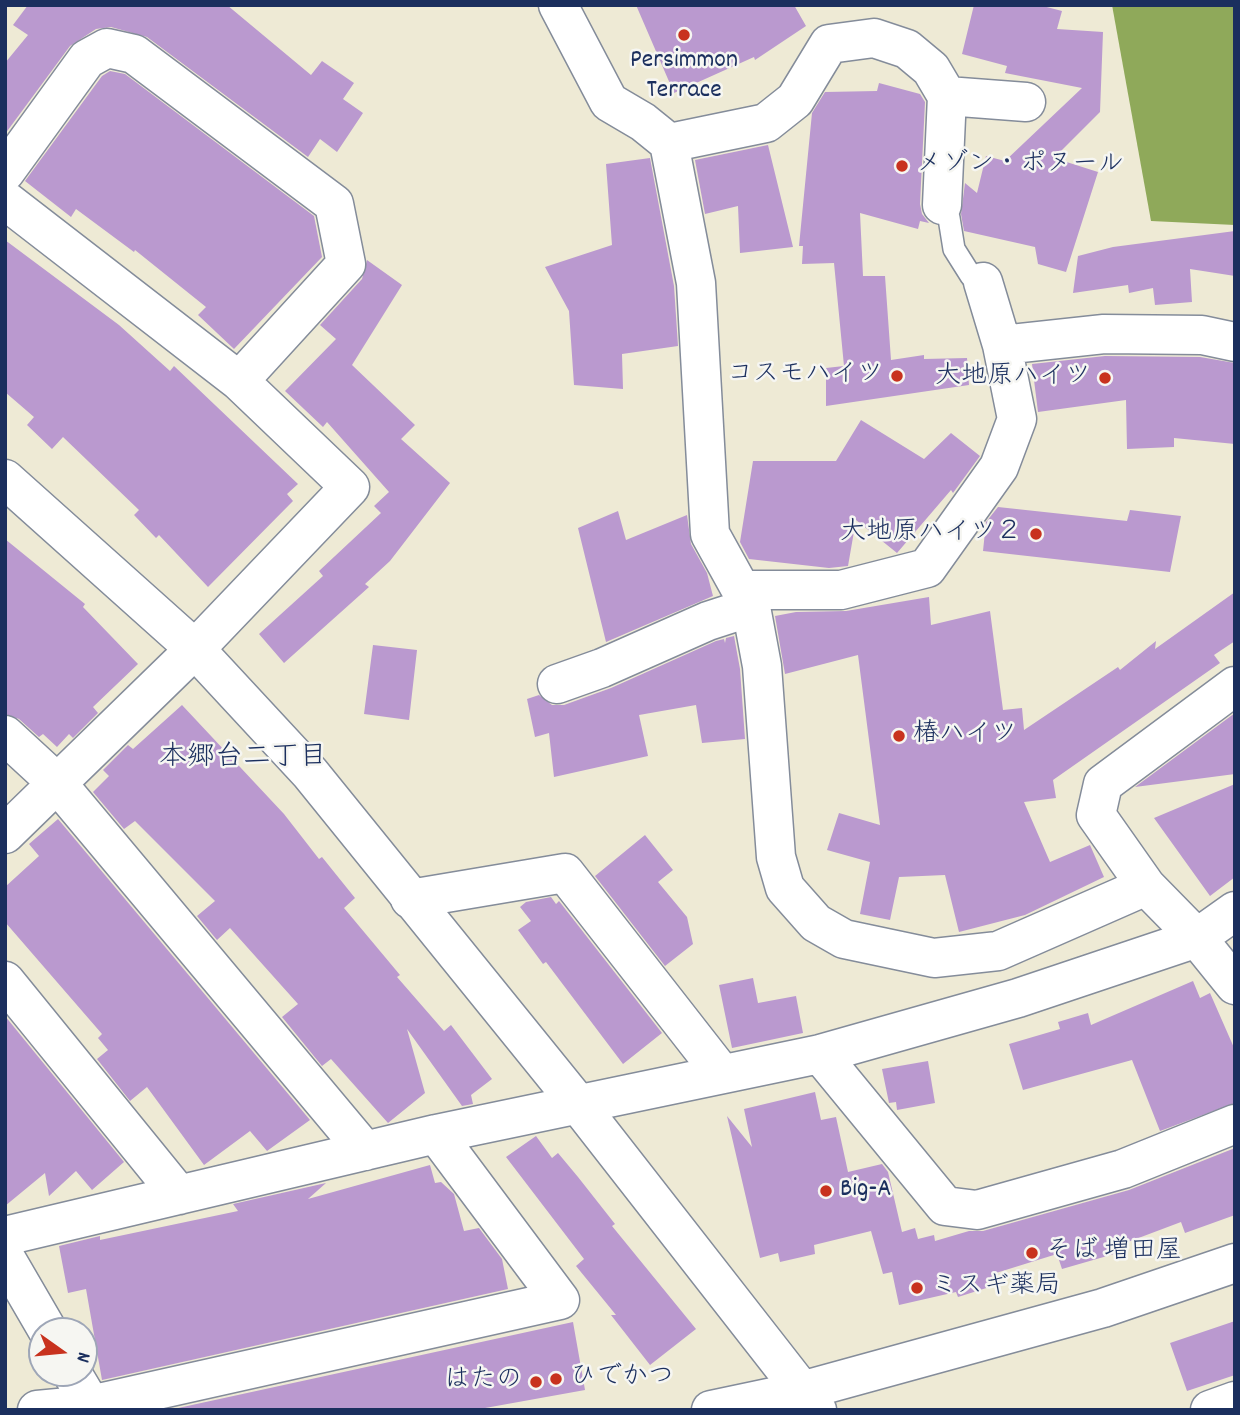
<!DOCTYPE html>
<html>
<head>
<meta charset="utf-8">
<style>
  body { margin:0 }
  #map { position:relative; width:1240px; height:1415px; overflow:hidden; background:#eeead5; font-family:Dekko,sans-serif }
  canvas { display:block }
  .frame { position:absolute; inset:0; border:7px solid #1b2f5e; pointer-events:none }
  .north { position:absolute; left:28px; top:1317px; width:70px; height:70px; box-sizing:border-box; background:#f6f6f2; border:2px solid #9ea6b7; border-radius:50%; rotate:105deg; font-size:19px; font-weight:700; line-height:28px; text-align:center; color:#1b2f5e }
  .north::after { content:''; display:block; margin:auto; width:24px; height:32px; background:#c8321e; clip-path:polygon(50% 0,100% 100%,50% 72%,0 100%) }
</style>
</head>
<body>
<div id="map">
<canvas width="1240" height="1415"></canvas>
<div class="frame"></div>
<div class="north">N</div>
</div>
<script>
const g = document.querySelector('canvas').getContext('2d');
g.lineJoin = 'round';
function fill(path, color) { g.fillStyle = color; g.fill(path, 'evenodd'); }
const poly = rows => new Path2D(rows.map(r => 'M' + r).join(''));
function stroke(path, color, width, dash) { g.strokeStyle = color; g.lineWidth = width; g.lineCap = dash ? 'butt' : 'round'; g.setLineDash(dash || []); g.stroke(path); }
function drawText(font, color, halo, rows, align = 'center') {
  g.font = font + ' Dekko,"Klee One",sans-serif'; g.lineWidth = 5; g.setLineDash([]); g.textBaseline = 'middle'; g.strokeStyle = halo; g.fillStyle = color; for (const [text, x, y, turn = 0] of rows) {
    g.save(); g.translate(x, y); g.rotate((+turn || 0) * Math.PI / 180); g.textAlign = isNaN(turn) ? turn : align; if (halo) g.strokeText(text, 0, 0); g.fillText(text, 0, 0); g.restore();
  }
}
const forest = poly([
  [1112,5,1235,5,1235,225,1151,221]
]);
const building = poly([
  [28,5,227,5,311,75,322,61,354,83,343,99,363,113,337,152,320,139,308,157,147,37,111,27,96,29,70,46,5,134,5,63,28,35,13,25],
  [636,5,794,5,806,26,755,60,754,57,674,93],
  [974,5,1039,5,1062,11,1057,29,1103,32,1100,112,1054,158,1098,172,1066,272,1038,264,1035,247,964,231,961,214,965,183,977,193,986,156,1005,161,1082,88,1005,73,1007,66,962,54],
  [110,71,125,74,314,216,322,257,234,349,198,315,206,307,135,250,134,252,76,209,71,217,25,181,102,76],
  [879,83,920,94,925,102,920,204,922,214,929,223,920,221,918,229,860,213,863,276,885,276,891,360,924,355,924,359,967,358,969,385,826,406,826,368,844,366,834,263,802,264,803,246,799,246,812,113,825,92,877,91],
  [768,145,793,247,740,253,738,206,705,214,695,160],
  [650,158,674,286,678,346,622,354,623,389,574,385,569,311,545,267,612,245,606,164],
  [1235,231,1235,276,1190,269,1192,302,1155,305,1153,288,1129,293,1128,285,1073,293,1078,256,1113,247],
  [5,240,119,325,170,371,174,366,298,484,287,494,293,501,208,587,159,535,156,538,134,515,139,510,63,437,52,449,27,425,34,417,5,392],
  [367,260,402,285,352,365,415,425,401,439,450,483,390,561,365,584,369,587,284,663,259,634,323,576,319,571,381,513,374,506,389,492,327,422,323,427,285,391,336,339,320,325,362,279],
  [1105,356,1200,357,1235,363,1235,444,1174,438,1174,447,1127,449,1126,400,1038,412,1032,364],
  [861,420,924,459,951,433,980,456,953,493,951,490,897,553,856,520,848,566,829,568,749,559,740,542,753,461,836,461],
  [998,507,1127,521,1130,510,1181,516,1170,572,983,551,986,522],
  [618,511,626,540,687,515,691,544,707,573,713,596,606,642,578,528],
  [5,539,85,604,83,607,138,664,93,707,98,713,73,738,69,734,57,747,43,734,39,737,19,719,5,714],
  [1235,592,1235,641,1214,655,1220,663,1053,780,1056,798,1024,802,1050,862,1090,845,1104,877,1025,915,959,932,945,875,899,877,890,920,860,914,870,862,827,850,839,813,880,825,858,655,785,674,775,616,796,612,846,611,929,597,931,625,990,611,1003,710,1022,708,1024,730,1118,667,1120,670,1156,641,1155,649],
  [734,636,740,669,745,739,702,743,696,705,639,715,648,756,554,777,549,733,535,737,527,699,539,695,552,705,564,705,611,688,716,641,724,639,725,643,726,638],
  [373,645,417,650,409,720,364,714],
  [182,705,284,814,319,859,322,857,355,898,344,908,400,975,397,977,444,1031,451,1025,492,1079,471,1095,473,1104,462,1106,407,1029,425,1093,388,1123,331,1059,322,1066,282,1017,298,1004,230,928,217,940,197,916,215,901,135,821,124,829,93,792,109,776,103,770,128,745,133,749],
  [1235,713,1235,774,1135,787],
  [1235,784,1235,877,1210,896,1154,818],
  [58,819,310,1120,267,1151,250,1131,204,1165,147,1087,130,1101,97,1059,108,1050,98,1038,102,1034,5,922,5,887,39,856,29,844],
  [645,835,673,870,658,882,687,917,693,944,665,966,595,876],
  [551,897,556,904,559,901,662,1033,623,1064,546,962,543,964,518,930,531,921,520,907,526,902],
  [753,978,758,1003,796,996,803,1033,732,1048,719,985],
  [1193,981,1200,998,1210,993,1235,1050,1235,1103,1160,1131,1132,1060,1023,1090,1009,1044,1060,1029,1058,1022,1088,1013,1091,1025],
  [5,1016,124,1162,92,1190,76,1171,49,1196,45,1173,5,1206],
  [928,1061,935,1103,897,1110,896,1102,889,1103,882,1069],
  [815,1092,821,1120,836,1117,848,1172,882,1164,888,1172,902,1232,915,1228,918,1239,934,1235,935,1241,969,1231,983,1231,1129,1190,1235,1148,1235,1215,1185,1233,1181,1222,1112,1248,1114,1254,1062,1269,1057,1254,996,1273,999,1284,958,1297,956,1292,899,1305,892,1272,883,1274,871,1231,814,1245,815,1254,780,1262,778,1253,760,1258,727,1116,752,1147,744,1109],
  [536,1136,552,1158,558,1153,578,1177,615,1224,612,1226,696,1329,650,1365,611,1315,616,1315,576,1266,584,1259,506,1157],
  [430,1165,435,1183,441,1182,454,1194,464,1231,479,1228,502,1259,508,1289,102,1380,86,1289,68,1293,59,1246,100,1236,100,1240,238,1211,233,1204,326,1183,308,1199],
  [1235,1321,1235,1375,1187,1391,1170,1343],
  [573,1322,585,1390,474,1410,169,1410]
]);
const service = poly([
  [942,205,949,218,954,249,971,276,983,282]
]);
const minor = poly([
  [558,5,609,102,643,122,669,143,696,283,710,534,741,590],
  [947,96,1026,102],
  [669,143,766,123,795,100,829,44,874,38,907,49,931,69,947,96,942,205],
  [5,172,87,59,107,48,134,54,334,204,346,264,239,381],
  [5,200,239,381,350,487,195,649,5,834],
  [983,282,1002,345,1017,419,999,467,927,568,841,590,741,590,751,607,762,666,776,857,785,888,816,923,844,939,934,958,998,951,1146,886],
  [1002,345,1104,334,1202,335,1235,342],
  [557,684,602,668,708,621,751,607],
  [1235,686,1103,784,1096,815,1146,886,1197,938,1235,985],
  [5,735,56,782,365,1151],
  [410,899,565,873,722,1074],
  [5,981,179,1195],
  [820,1054,945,1206,977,1210,1123,1169,1235,1124],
  [5,1236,436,1134,820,1054,1018,998,1197,938,1235,911],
  [5,1257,48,1331],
  [72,1373,94,1410],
  [37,1410,90,1405,560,1300,436,1134],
  [1210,1410,1235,1401]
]);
const tertiary = poly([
  [5,479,195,649,310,773,578,1104,817,1410],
  [711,1410,801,1391,1103,1308,1235,1263]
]);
const markers = [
  [684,35,7,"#c8321e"],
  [902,166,7,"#c8321e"],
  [897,376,7,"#c8321e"],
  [1105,378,7,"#c8321e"],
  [1036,534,7,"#c8321e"],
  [899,736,7,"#c8321e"],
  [826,1191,7,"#c8321e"],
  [1032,1253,7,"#c8321e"],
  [917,1288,7,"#c8321e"],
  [556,1379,7,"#c8321e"],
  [536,1382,7,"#c8321e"]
];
const poiNames = [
  ["Persimmon",684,62,"center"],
  ["Terrace",684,92,"center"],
  ["メゾン・ポヌール",916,166],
  ["コスモハイツ",883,376,"right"],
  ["大地原ハイツ",1091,378,"right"],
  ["大地原ハイツ２",1022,534,"right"],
  ["椿ハイツ",913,736],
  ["Big-A",840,1191],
  ["そば 増田屋",1046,1253],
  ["ミスギ薬局",931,1288],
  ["ひでかつ",570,1379],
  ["はたの",522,1382,"right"]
];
const neighbourhoodNames = [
  ["本郷台二丁目",243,760]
];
fill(forest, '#8fa95a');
fill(building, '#ba99cf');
stroke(service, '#848c9a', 24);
stroke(minor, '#848c9a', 41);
stroke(tertiary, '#848c9a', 41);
stroke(service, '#fff', 21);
stroke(minor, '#fff', 38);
stroke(tertiary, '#fff', 38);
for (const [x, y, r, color] of markers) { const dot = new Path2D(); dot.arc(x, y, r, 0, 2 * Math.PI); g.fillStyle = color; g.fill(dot); stroke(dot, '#f6f6f2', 2.5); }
drawText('26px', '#1b2f5e', '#f6f6f2', poiNames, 'left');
drawText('28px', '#1b2f5e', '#f6f6f2', neighbourhoodNames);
</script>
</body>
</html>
